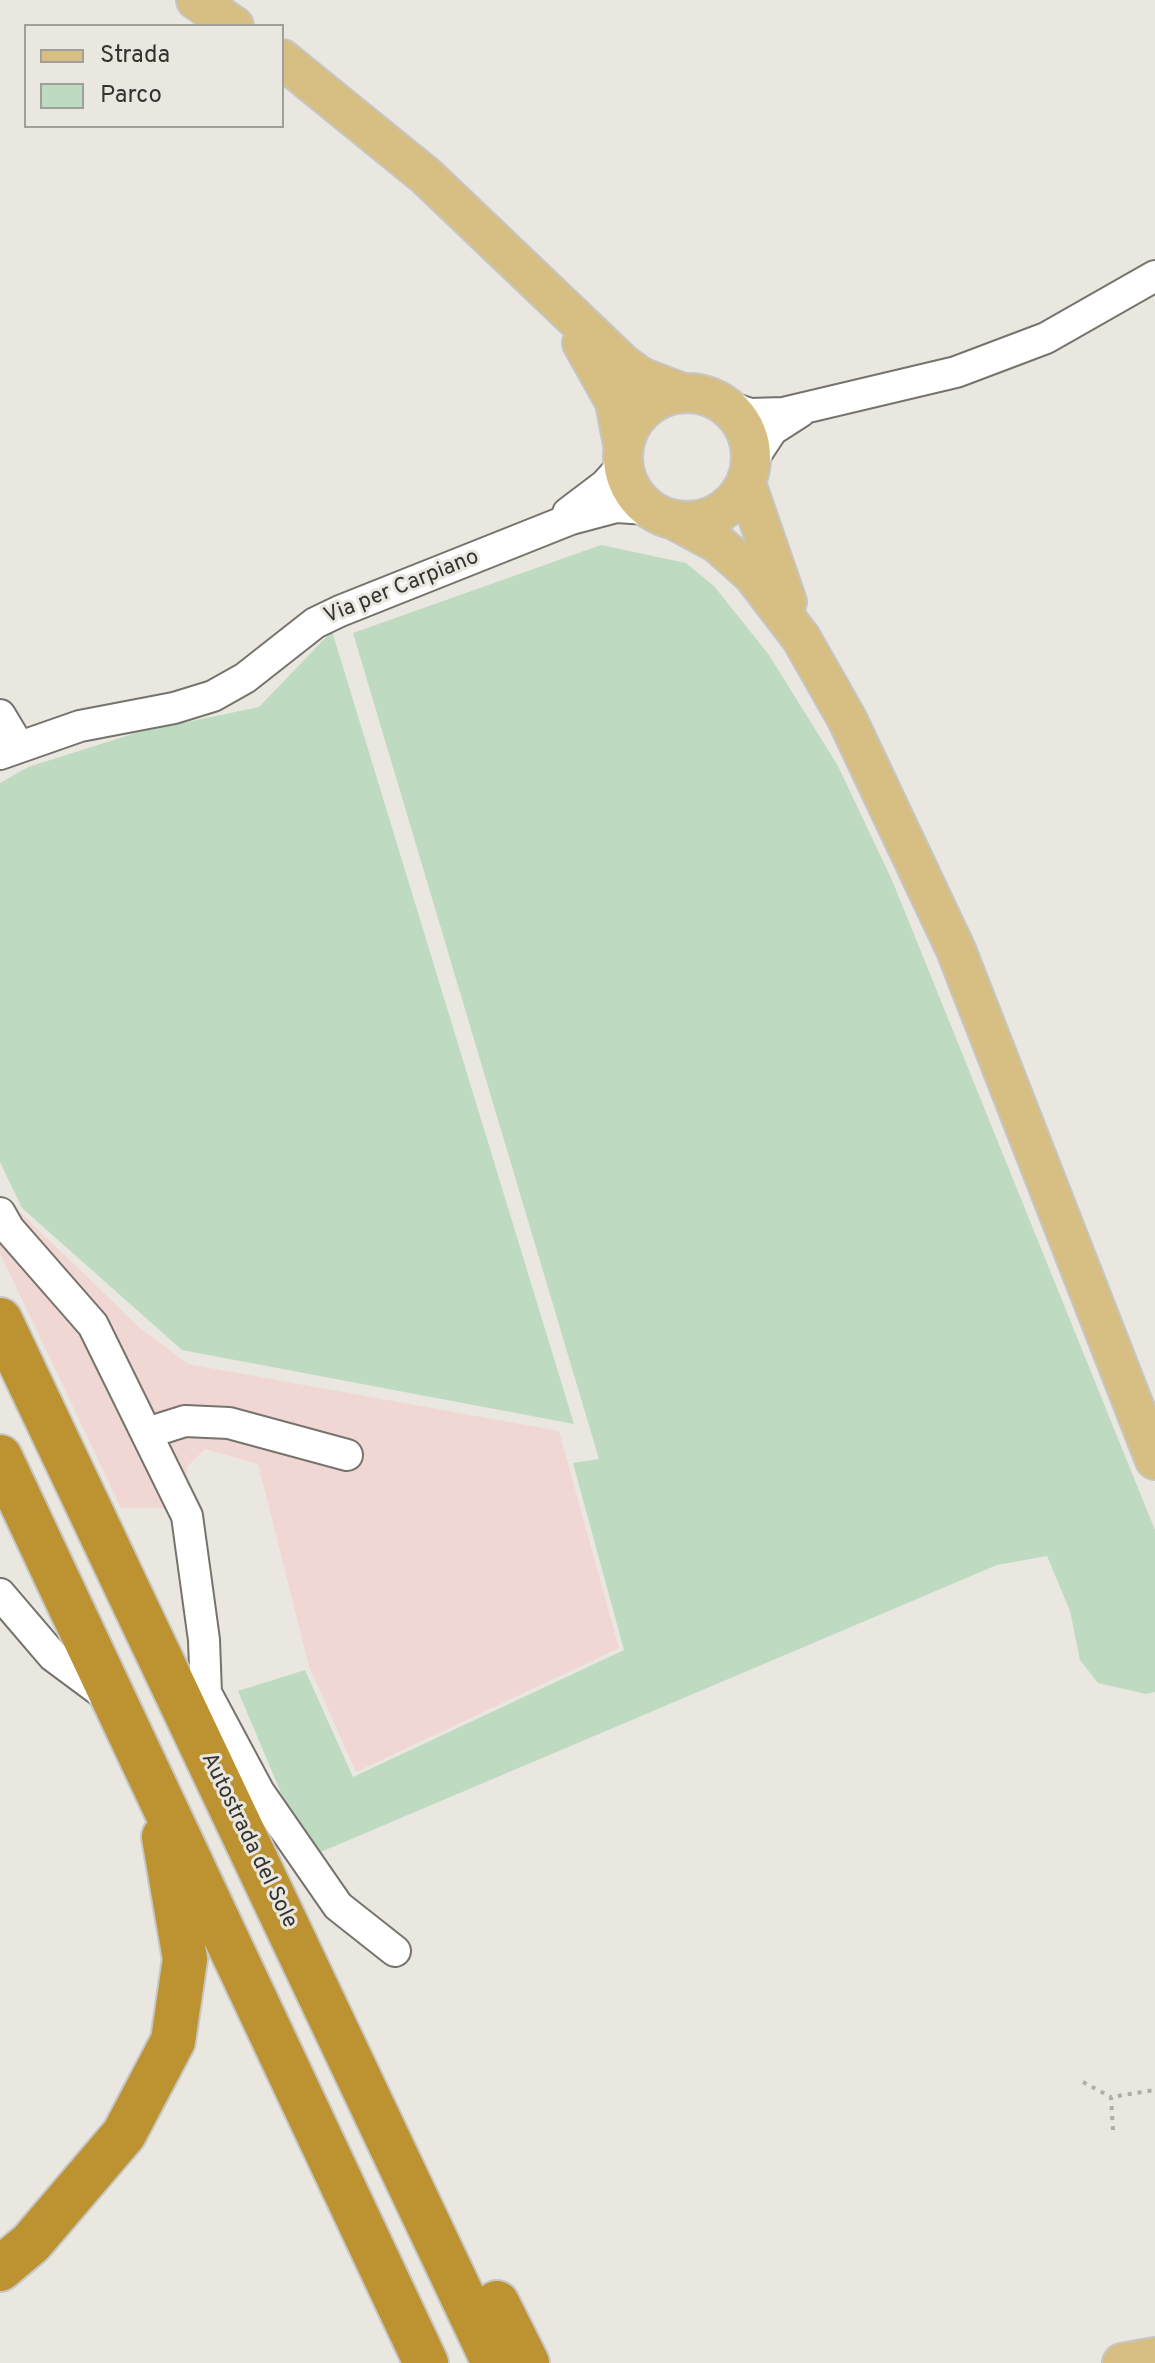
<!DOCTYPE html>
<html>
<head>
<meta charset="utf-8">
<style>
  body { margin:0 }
  #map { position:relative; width:1155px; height:2363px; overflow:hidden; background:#eae7e0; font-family:Overpass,sans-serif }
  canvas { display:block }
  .legend { position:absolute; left:24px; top:24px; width:260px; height:104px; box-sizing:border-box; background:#eae7e0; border:2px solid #a19f9a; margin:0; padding:10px 14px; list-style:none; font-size:24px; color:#343330 }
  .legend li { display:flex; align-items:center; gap:16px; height:40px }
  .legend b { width:40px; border:2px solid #a19f9a }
</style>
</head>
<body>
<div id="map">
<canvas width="1155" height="2363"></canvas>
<ul class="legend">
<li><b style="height:10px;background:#d7be83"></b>Strada</li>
<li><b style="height:22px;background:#bedbc1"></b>Parco</li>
</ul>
</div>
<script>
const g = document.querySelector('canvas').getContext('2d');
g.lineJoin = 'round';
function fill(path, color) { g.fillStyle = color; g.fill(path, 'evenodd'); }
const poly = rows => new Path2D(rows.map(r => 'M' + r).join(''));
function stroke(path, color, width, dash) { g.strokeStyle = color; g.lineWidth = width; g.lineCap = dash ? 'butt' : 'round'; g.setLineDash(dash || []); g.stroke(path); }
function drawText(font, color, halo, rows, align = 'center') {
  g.font = font + ' Overpass,sans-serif'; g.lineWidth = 6; g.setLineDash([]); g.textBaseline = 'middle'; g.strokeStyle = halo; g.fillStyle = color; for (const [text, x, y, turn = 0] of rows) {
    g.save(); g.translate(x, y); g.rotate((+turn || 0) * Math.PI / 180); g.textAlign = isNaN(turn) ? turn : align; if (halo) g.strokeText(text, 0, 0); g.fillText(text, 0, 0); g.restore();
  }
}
const industrial = poly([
  [21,1213,140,1328,188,1364,559,1431,619,1648,356,1772,309,1666,258,1464,205,1449,187,1467,190,1508,121,1508,0,1253,0,1219]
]);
const green = poly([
  [601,545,686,563,714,586,769,655,838,766,892,880,1155,1530,1155,1692,1146,1694,1098,1683,1080,1660,1070,1611,1047,1556,997,1565,316,1854,287,1807,238,1691,305,1670,353,1777,624,1650,573,1463,599,1459,353,633],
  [332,631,574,1424,182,1350,22,1208,0,1162,0,783,28,767,139,732,259,707]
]);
const path = poly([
  [1083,2082,1111,2097],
  [1113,2130,1111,2097,1155,2090]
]);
const minor = poly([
  [724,405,750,414,783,413,956,372,1046,338,1155,276],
  [751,462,772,430,800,412],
  [568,513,605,485,623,465],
  [0,715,18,745],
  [0,754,80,726,174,708,213,696,245,678,315,623,340,611,571,519,616,507,648,509],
  [0,1213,9,1229,93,1325,187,1516,204,1640,206,1694,199,1741],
  [147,1433,185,1421,229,1423,347,1455],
  [0,1594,53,1656,111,1699],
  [205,1691,259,1792,338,1906,395,1951]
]);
const major = poly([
  [196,0,234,26],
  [282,59,426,176,623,364,641,377,683,393],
  [582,343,615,402,623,444],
  '623 457a64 64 0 1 1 128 0a64 64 0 1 1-128 0Z',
  [746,483,787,602],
  [676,521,717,543,752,574,801,638,847,719,956,950,1155,1460],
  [1122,2363,1155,2357]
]);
const highway = poly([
  [0,1320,494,2363],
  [0,1457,426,2363],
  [0,2269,31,2243,124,2134,173,2041,185,1959,164,1837],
  [497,2303,527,2363]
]);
const streetNames = [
  ["Via per Carpiano",402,588,-22],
  ["Autostrada del Sole",248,1841,64]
];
fill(industrial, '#f1d7d3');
fill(green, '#bedbc1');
stroke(minor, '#75736c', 34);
stroke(major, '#c6c6c5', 42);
stroke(highway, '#c6c6c5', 48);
stroke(path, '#afada7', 4, [4, 6]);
stroke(minor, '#fff', 30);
stroke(major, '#d7be83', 38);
stroke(highway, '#bc9330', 44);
drawText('22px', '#343330', '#eae7e0', streetNames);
</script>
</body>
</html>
